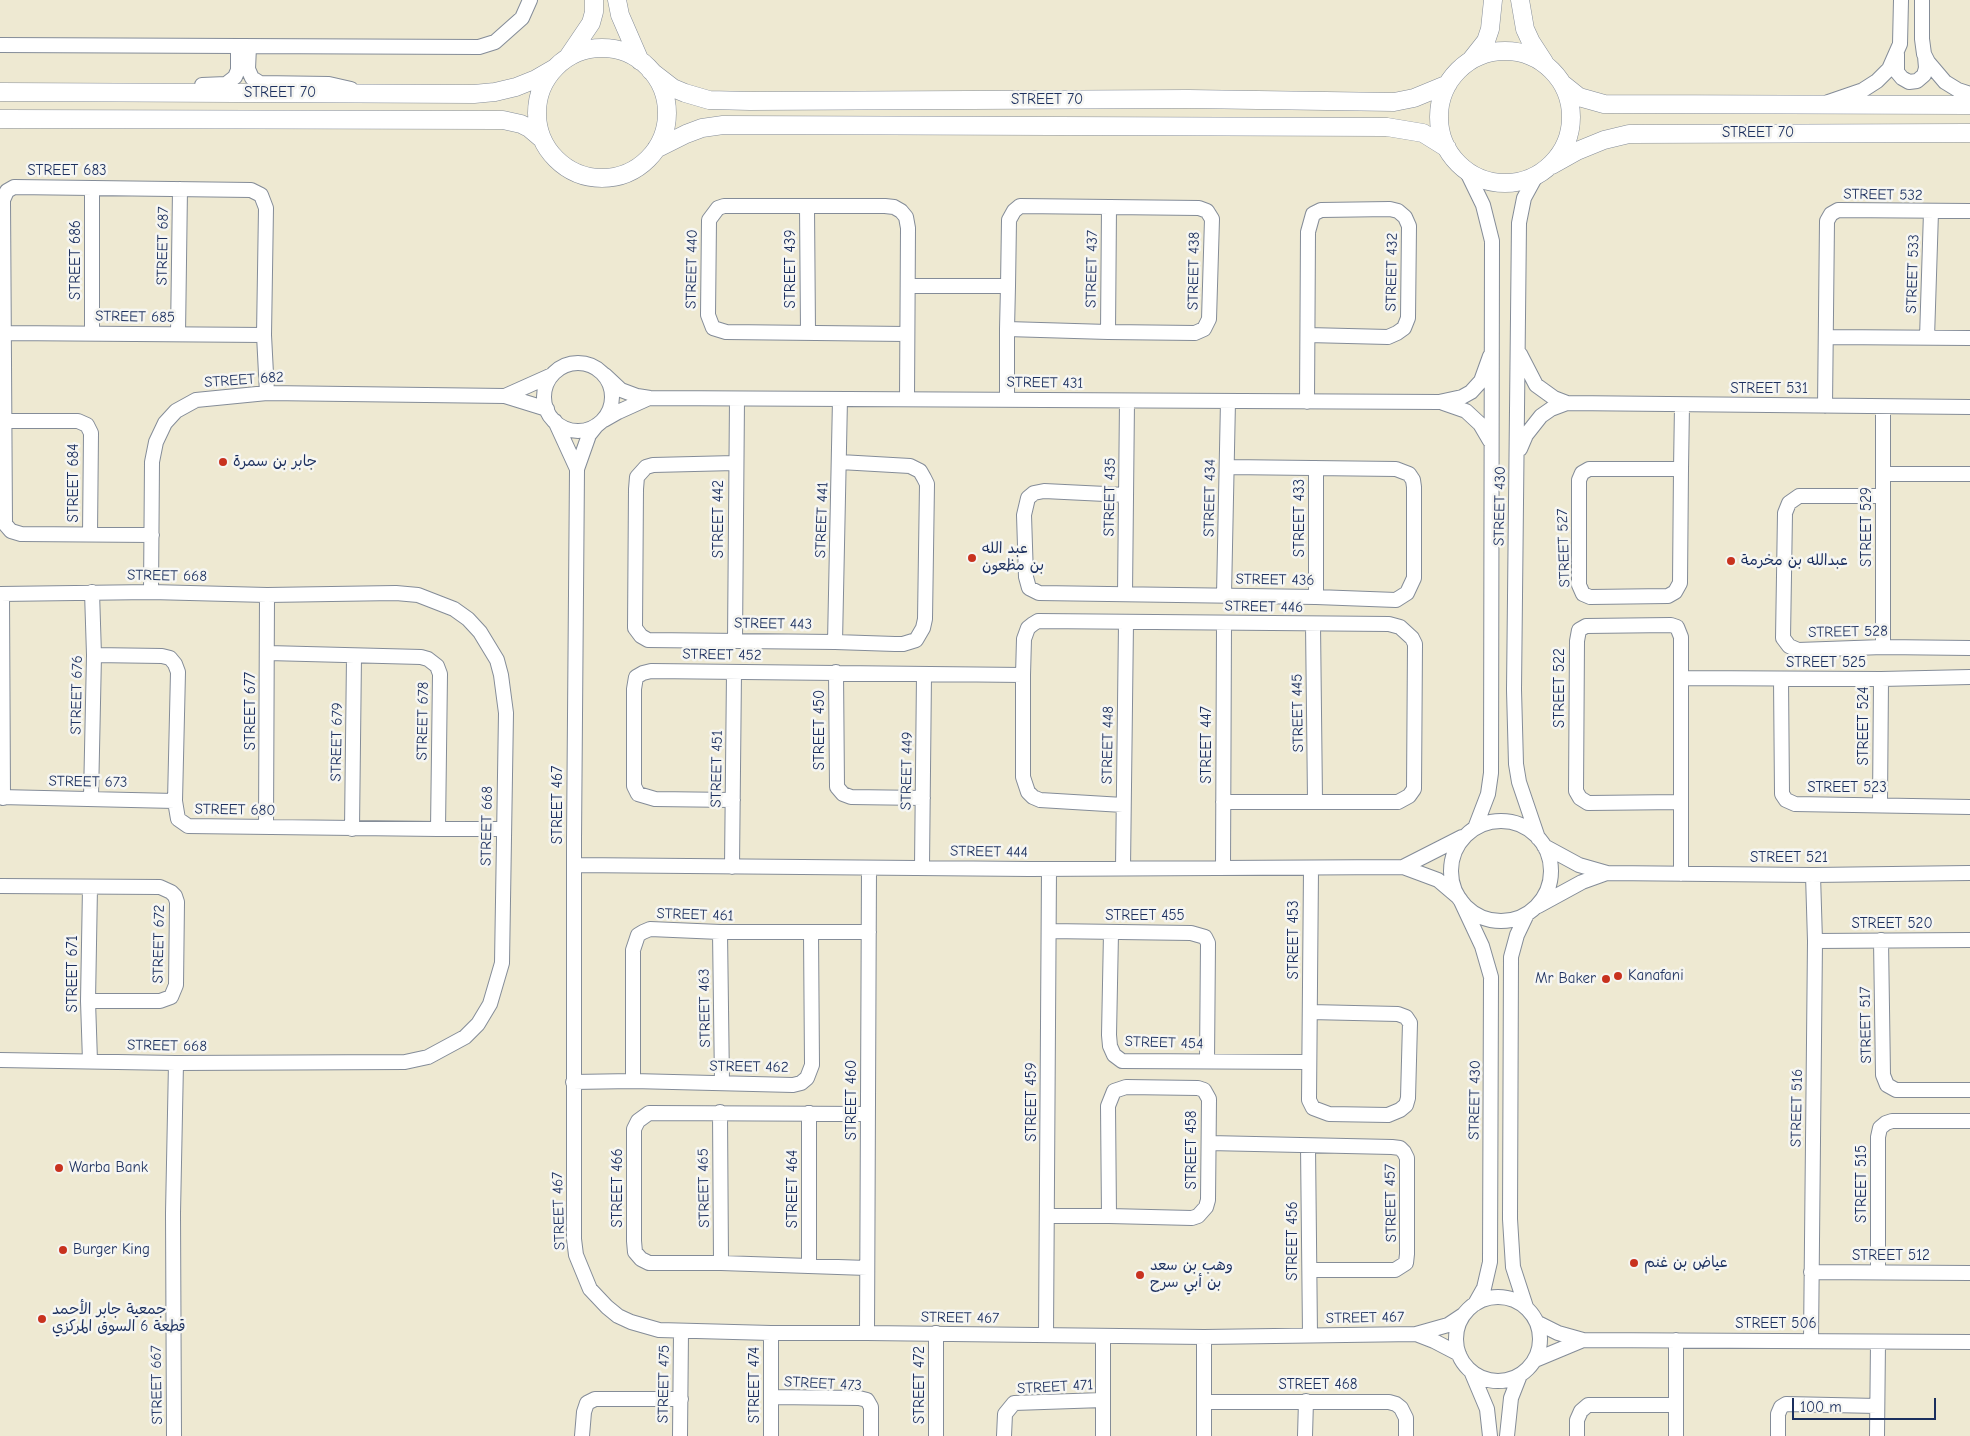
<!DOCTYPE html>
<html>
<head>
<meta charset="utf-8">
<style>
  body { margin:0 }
  #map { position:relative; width:1970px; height:1436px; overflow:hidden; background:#eee9d2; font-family:"Comic Neue",sans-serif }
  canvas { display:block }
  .scale { position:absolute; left:1792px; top:1398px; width:144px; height:22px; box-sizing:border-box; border:2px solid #1b2f5e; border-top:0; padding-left:6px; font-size:15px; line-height:18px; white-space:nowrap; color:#1b2f5e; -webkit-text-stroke:4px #f6f6f2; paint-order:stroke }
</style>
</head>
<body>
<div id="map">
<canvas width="1970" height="1436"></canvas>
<div class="scale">100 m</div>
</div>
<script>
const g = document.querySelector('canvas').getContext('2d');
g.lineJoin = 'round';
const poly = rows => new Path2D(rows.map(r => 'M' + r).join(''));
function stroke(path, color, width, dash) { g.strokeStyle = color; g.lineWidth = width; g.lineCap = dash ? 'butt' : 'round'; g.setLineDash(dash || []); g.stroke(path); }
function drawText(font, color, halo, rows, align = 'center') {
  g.font = font + ' "Comic Neue","Playpen Sans Arabic",sans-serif'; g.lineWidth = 5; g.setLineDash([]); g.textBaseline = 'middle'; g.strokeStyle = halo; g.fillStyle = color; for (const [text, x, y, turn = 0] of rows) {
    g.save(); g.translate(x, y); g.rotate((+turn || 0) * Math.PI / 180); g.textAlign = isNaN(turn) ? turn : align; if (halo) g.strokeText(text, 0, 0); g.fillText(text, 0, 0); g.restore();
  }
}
const minor = poly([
  [1922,0,1922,39,1924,54,1928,62,1945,82,1958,90,1970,94],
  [0,45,479,47,495,42,522,18,530,0],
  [249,47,248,69,252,78,260,83,329,84,351,89],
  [1897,54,1897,72,1902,78,1909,82,1917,81,1924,75,1926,68,1925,56],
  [202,85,226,84,235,77,238,70,238,47],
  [1828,102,1863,90,1877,81,1889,69,1900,44,1901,0],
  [1466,170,1483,205,1492,241,1491,773,1488,794,1475,828],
  [1536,176,1524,198,1519,223,1514,690,1516,764,1519,782,1538,838],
  [807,207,808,332],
  [908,286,1008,286],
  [1108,332,1109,207],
  [5,333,264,335],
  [92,333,92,188],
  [178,334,180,189],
  [906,334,726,332,713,328,708,315,709,220,718,208,724,206,885,206,894,207,901,211,906,217,908,228,907,398],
  [1827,337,1970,338],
  [1927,338,1931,212],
  [1520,354,1536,385,1554,398,1567,403],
  '544 397a34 34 0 1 1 68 0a34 34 0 1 1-68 0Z',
  [605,375,621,390,637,396,650,398,1439,402,1462,397,1471,392,1481,381,1490,356],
  [505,396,552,375],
  [1007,399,1007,329,1008,286,1009,220,1014,211,1020,206,1199,208,1207,211,1212,219,1209,319,1204,329,1195,333,1108,332,1007,329],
  [1307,402,1308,232,1313,214,1321,210,1390,209,1398,211,1405,217,1409,226,1408,318,1404,328,1397,333,1388,337,1308,335],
  [1443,403,1466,411,1480,424,1490,441],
  [1825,406,1827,221,1831,214,1838,210,1970,211],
  [604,420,618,412,649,398],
  [6,421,78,421,87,425,91,433,90,534],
  [555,421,577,469],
  [597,425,589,435,577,469,574,840,574,1239,576,1255,590,1289,607,1307,618,1316,631,1322,659,1330,771,1333,867,1333,1204,1337,1416,1334,1448,1325,1463,1315],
  [1520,449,1526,435,1541,416,1551,409,1567,403,1970,407],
  [735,463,653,465,646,467,637,477,636,489,635,628,641,636,648,640,835,642,895,644,903,644,916,640,923,628,925,619,927,484,924,478,920,471,910,466,840,462],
  [1316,468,1316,597],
  [1681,469,1589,469,1582,473,1579,480,1579,585,1583,594,1590,597,1668,596,1675,592,1680,583,1681,469,1682,405],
  [1883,474,1970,474],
  [1126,495,1044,491,1034,493,1028,498,1024,515,1026,577,1029,588,1039,593,1316,597,1396,600,1407,593,1414,578,1414,487,1413,480,1409,474,1396,469,1228,467],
  [1883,496,1799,496,1789,503,1785,513,1783,638,1789,646,1798,650,1883,647,1970,648],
  [152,535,21,534,11,531,5,524,3,200,7,191,14,187,251,190,261,195,266,208,264,335,267,393],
  [151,592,152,462,156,442,165,423,176,411,196,400,267,393,505,396,547,409],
  [0,594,151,592,267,595,396,593,418,595,454,609,468,619,480,632,497,660,501,675,506,713,502,963,490,1004,478,1024,465,1037,428,1057,405,1062,176,1063,0,1060],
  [2,594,3,798],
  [1125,594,1127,401],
  [1224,595,1228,401],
  [1313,624,1315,801],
  [735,640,737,399],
  [835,642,840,399],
  [1883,647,1883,407],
  [268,653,421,657,428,659,437,666,440,674,438,829],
  [94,655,162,656,170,658,175,664,178,672,175,801,178,819,188,826,438,829,503,829],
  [836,672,837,787,843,794,851,797,923,798],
  [1681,678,1881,679,1970,677],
  [1781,679,1782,794,1786,800,1795,804,1970,807],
  [0,797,175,801],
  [91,798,94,655,92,592],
  [733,800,655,799,638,794,634,786,634,689,636,677,643,673,651,671,1023,675],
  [1681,802,1588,803,1580,798,1576,791,1577,641,1579,630,1586,626,1671,625,1677,627,1681,637,1681,874],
  [1880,804,1881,679],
  [1123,805,1040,800,1033,797,1028,792,1023,777,1023,675,1024,639,1028,628,1033,624,1038,621,1389,624,1400,627,1412,638,1415,644,1414,789,1409,796,1398,802,1223,802],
  '1451 871a50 50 0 1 1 100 0a50 50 0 1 1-100 0Z',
  [266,827,267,595],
  [352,829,354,656],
  [1544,846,1579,865,1607,873,1813,875,1970,873],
  [574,865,1030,869,1403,867,1438,880,1458,897],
  [732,867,734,672],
  [922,867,924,674],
  [1403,867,1462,837],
  [1123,868,1126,623],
  [1223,868,1224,623],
  [0,886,160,887,171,892,175,896,177,902,176,985,171,997,160,1001,88,1001],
  [90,887,88,1001,90,1061],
  [1460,899,1482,946,1491,977,1490,1262,1484,1288,1475,1304],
  [1538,906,1582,882,1607,873],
  [1049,931,1191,933,1205,937,1208,943,1207,1061],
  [720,932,722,1083],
  [1111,933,1109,1035,1110,1046,1114,1055,1122,1061,1308,1062],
  [1881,940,1883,1075,1887,1085,1896,1090,1970,1090],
  [1815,941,1970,940],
  [1310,1012,1398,1014,1406,1017,1410,1023,1408,1098,1406,1105,1400,1110,1388,1115,1329,1114,1313,1108,1309,1100,1311,869],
  [633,1081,633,950,638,935,643,932,650,929,720,932,869,932],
  [573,1082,633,1081,793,1085,801,1083,807,1078,812,1065,811,933],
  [720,1112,721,1263],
  [1209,1143,1392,1147,1400,1148,1404,1152,1407,1158,1407,1254,1406,1263,1395,1270,1310,1270],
  [1308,1146,1310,1335],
  [1048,1216,1109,1216,1192,1218,1198,1216,1206,1207,1208,1200,1209,1099,1204,1090,1198,1088,1126,1087,1114,1091,1108,1106,1109,1216],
  [809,1265,809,1113],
  [867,1268,721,1263,649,1263,641,1259,635,1252,634,1241,634,1129,638,1121,649,1113,868,1114],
  [1811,1272,1970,1273],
  [1878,1272,1878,1137,1880,1128,1886,1123,1892,1121,1970,1121],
  '1456 1339a42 42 0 1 1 84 0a42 42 0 1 1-84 0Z',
  [1526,1307,1513,1267,1510,1219,1511,957,1517,935,1527,914],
  [1538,1323,1558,1333,1583,1340,1970,1342],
  [771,1333,771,1436],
  [867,1333,869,868],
  [1416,1334,1434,1341,1459,1354],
  [1046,1335,1049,869],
  [1103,1336,1103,1436],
  [1204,1337,1204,1436],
  [1811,1341,1815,941,1813,875],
  [1535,1360,1583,1340],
  [1471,1371,1487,1409,1490,1436],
  [772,1397,859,1398,867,1400,871,1407,871,1436],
  [1204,1402,1389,1402,1396,1404,1401,1408,1406,1418,1406,1436],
  [174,1436,173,1213,176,1063],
  [582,1436,584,1412,587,1403,595,1399,681,1399],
  [680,1436,681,1332],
  [936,1436,936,1333],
  [1004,1436,1005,1414,1014,1403,1103,1400],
  [1305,1436,1306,1401],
  [1507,1436,1511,1398,1520,1375],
  [1577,1436,1577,1420,1581,1411,1588,1405,1676,1405],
  [1676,1436,1676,1340],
  [1778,1436,1778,1414,1781,1407,1786,1404,1877,1406],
  [1877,1436,1878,1342]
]);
const major = poly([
  [617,0,620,15,640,61],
  [1520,0,1525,29,1531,42,1544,62],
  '537 113a65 65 0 1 1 130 0a65 65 0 1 1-130 0Z',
  '1439 117a66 66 0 1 1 132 0a66 66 0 1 1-132 0Z',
  [568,57,591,23,594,12,594,0],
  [1471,60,1486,41,1490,29,1493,0],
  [651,71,673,88,685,93,709,100,750,101,1189,99,1394,102,1414,98,1448,84],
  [1564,85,1579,97,1604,104,1970,105],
  [0,92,474,94,495,92,516,87,536,79,555,68],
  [0,119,503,120,521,124,529,128,542,139],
  [656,149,686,134,702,128,723,125,1387,127,1423,133,1447,148],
  [1552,165,1577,151,1604,140,1629,134,1970,133]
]);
const markers = [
  [223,462,5,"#c8321e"],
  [972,558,5,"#c8321e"],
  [1731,561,5,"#c8321e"],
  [1618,976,5,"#c8321e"],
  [1606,979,5,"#c8321e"],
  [59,1168,5,"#c8321e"],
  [63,1250,5,"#c8321e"],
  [1634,1263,5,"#c8321e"],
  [1140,1275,5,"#c8321e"],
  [42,1319,5,"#c8321e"]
];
const streetNames = [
  ["STREET 70",280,93],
  ["STREET 70",1047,100],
  ["STREET 70",1758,133],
  ["STREET 683",67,171],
  ["STREET 532",1883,195,1],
  ["STREET 687",163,246,-89],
  ["STREET 686",76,260,-90],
  ["STREET 440",692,269,-89],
  ["STREET 439",791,269,-90],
  ["STREET 437",1092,269,-89],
  ["STREET 438",1194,271,-89],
  ["STREET 432",1392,272,-89],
  ["STREET 533",1913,274,-88],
  ["STREET 685",135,317,1],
  ["STREET 682",244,380,-4],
  ["STREET 431",1045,383,1],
  ["STREET 531",1769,389],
  ["STREET 684",74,483,-90],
  ["STREET 435",1110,497,-89],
  ["STREET 434",1210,498,-89],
  ["STREET 430",1500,506,-89],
  ["STREET 433",1300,518,-90],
  ["STREET 442",719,519,-90],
  ["STREET 441",822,520,-88],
  ["STREET 529",1867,527,-90],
  ["STREET 527",1564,548,-92],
  ["STREET 668",167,576,1],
  ["STREET 436",1275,580,1],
  ["STREET 446",1264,607,1],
  ["STREET 443",773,624,1],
  ["STREET 528",1848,632,-1],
  ["STREET 452",722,655,1],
  ["STREET 525",1826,663],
  ["STREET 522",1560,688,-90],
  ["STREET 676",77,695,-89],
  ["STREET 677",251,711,-90],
  ["STREET 445",1298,713,-91],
  ["STREET 678",423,721,-89],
  ["STREET 524",1864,726,-90],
  ["STREET 450",820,730,-90],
  ["STREET 679",337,742,-89],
  ["STREET 448",1108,745,-89],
  ["STREET 447",1207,745,-90],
  ["STREET 451",717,769,-89],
  ["STREET 449",907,771,-89],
  ["STREET 673",88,782,1],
  ["STREET 523",1847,788],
  ["STREET 467",558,805,-90],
  ["STREET 680",235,810,1],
  ["STREET 668",487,826,-89],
  ["STREET 444",989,852,1],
  ["STREET 521",1789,858],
  ["STREET 461",695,915,2],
  ["STREET 455",1145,916],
  ["STREET 520",1892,924],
  ["STREET 453",1294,940,-90],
  ["STREET 672",159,944,-89],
  ["STREET 671",73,974,-90],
  ["STREET 463",705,1008,-91],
  ["STREET 517",1866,1025,-91],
  ["STREET 454",1164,1043,2],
  ["STREET 668",167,1046,1],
  ["STREET 462",749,1067,1],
  ["STREET 460",852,1100,-90],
  ["STREET 430",1475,1100,-89],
  ["STREET 459",1032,1102,-90],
  ["STREET 516",1797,1108,-89],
  ["STREET 458",1192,1150,-90],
  ["STREET 515",1862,1184,-90],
  ["STREET 466",618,1188,-90],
  ["STREET 465",704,1188,-91],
  ["STREET 464",793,1189,-90],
  ["STREET 457",1391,1203,-91],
  ["STREET 467",559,1211,-92],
  ["STREET 456",1293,1241,-90],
  ["STREET 512",1891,1256],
  ["STREET 467",960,1318,1],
  ["STREET 467",1365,1318,-1],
  ["STREET 506",1776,1324],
  ["STREET 475",664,1384,-89],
  ["STREET 473",823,1384,3],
  ["STREET 667",157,1385,-91],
  ["STREET 474",755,1385,-90],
  ["STREET 472",920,1385,-90],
  ["STREET 468",1318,1385],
  ["STREET 471",1055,1387,-3]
];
const poiNames = [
  ["جابر بن سمرة",233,462],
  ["عبد الله",982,549],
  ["بن مظعون",982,566],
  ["عبدالله بن مخرمة",1741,561],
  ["Kanafani",1628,976],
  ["Mr Baker",1596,979,"right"],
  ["Warba Bank",69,1168],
  ["Burger King",73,1250],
  ["عياض بن غنم",1644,1263],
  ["وهب بن سعد",1150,1266],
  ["بن أبي سرح",1150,1283],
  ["جمعية جابر الأحمد",52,1310],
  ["قطعة 6 السوق المركزي",52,1327]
];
stroke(minor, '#848c98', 16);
stroke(major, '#848c98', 19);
stroke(minor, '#fff', 14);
stroke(major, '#fff', 18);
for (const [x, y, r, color] of markers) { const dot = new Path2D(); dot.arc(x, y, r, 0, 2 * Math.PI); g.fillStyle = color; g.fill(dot); stroke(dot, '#f6f6f2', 2); }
drawText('15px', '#1b2f5e', '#f6f6f2', streetNames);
drawText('15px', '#1b2f5e', '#f6f6f2', poiNames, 'left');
</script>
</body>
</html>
